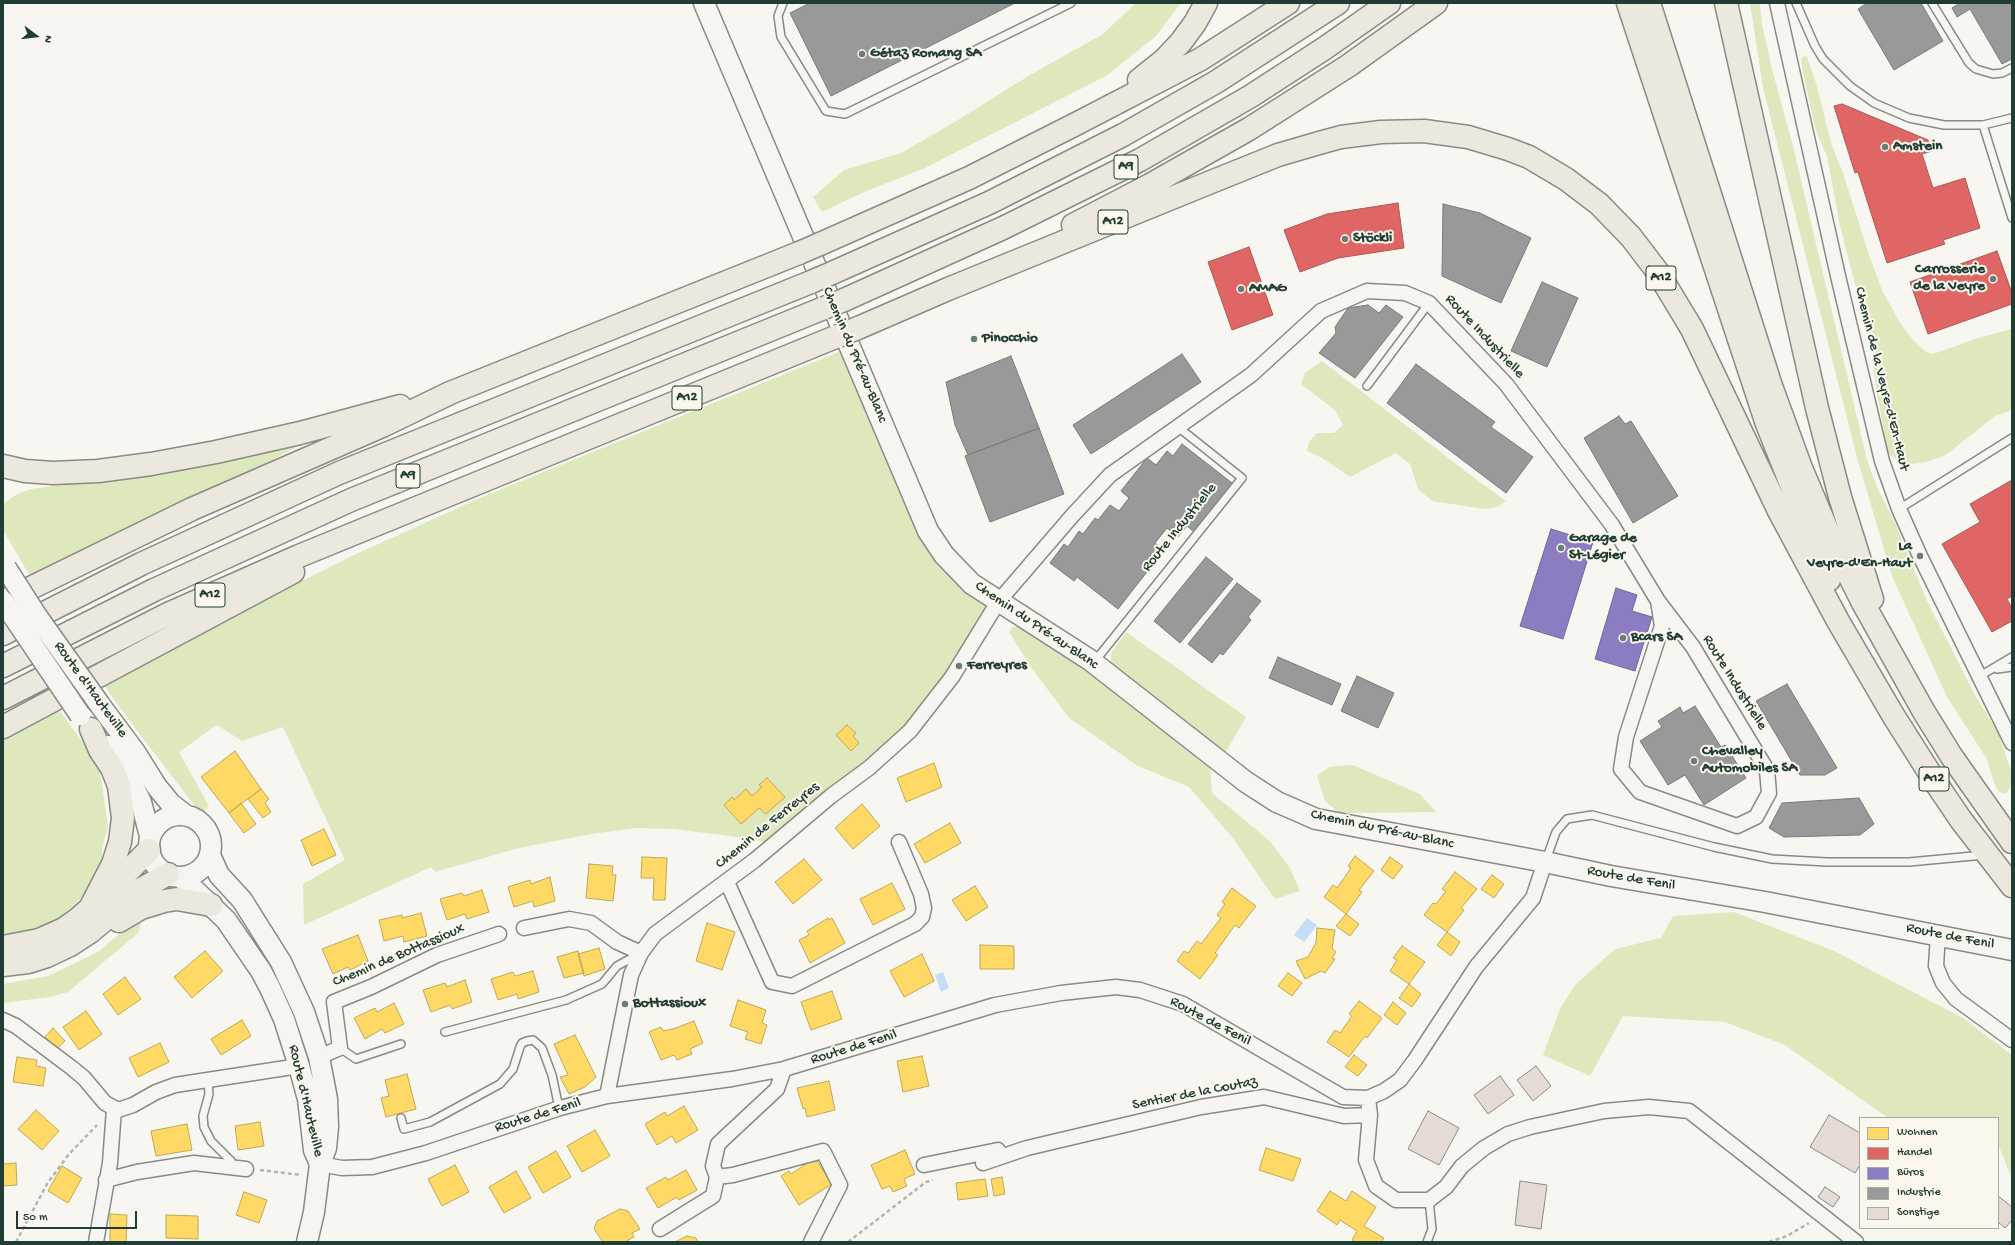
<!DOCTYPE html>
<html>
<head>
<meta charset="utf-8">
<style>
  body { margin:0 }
  #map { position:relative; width:2015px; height:1245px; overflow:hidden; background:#f8f6f0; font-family:"Gochi Hand",sans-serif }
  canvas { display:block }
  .frame { position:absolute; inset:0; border:4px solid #1f3d34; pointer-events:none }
  .legend { position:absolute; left:1859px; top:1117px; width:140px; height:112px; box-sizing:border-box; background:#fbf7ec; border:1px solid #a3ada2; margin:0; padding:5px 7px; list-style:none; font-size:12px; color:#1f3d34 }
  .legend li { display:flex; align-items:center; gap:8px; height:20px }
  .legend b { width:20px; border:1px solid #a3ada2 }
  .north { position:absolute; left:16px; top:16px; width:40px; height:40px; -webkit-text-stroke:3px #fbf7ec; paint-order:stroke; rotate:105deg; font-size:11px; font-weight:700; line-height:16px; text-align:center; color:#1f3d34 }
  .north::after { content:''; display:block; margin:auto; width:14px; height:18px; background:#1f3d34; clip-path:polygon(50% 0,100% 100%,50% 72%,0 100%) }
  .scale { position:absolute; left:16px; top:1211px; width:121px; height:18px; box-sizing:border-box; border:2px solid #1f3d34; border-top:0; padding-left:5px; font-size:12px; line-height:14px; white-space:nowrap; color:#1f3d34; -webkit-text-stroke:3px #fbf7ec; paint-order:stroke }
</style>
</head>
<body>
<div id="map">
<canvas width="2015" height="1245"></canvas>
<div class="frame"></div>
<ul class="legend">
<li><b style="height:11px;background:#ffd966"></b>Wohnen</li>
<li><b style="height:11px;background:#e06666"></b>Handel</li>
<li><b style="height:11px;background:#8e7cc3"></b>Büros</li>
<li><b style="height:11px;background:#999"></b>Industrie</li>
<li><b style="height:11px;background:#e6dad4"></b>Sonstige</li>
</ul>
<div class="north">N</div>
<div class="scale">50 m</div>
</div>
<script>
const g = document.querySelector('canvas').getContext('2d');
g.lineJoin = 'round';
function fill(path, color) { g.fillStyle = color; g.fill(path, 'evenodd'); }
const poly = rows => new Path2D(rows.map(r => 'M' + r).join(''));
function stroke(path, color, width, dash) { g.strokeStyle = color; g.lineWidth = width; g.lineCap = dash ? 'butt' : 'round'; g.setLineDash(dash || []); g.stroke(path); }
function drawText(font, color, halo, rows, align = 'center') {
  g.font = font + ' "Gochi Hand",sans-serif'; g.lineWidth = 4; g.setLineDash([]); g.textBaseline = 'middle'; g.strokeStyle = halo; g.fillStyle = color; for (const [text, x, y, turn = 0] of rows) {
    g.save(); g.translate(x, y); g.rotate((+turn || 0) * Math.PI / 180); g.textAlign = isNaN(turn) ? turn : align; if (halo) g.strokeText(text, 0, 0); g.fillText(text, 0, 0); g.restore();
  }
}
const green = poly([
  [1136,3,1181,3,1156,36,1106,76,925,168,864,192,822,212,813,197,844,170,901,153,953,123,1030,75,1103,34],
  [1750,3,1760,3,1762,24,1772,69,1793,146,1867,460,1877,487,1896,525,1926,599,1974,693,1999,735,2011,771,2012,781,2012,786,2005,794,1999,792,1994,783,1987,759,1947,697,1892,576,1858,461,1763,88],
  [1804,56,1807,57,1816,83,1831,143,1843,173,1869,255,1882,290,1900,323,1914,341,1926,352,1933,354,1978,338,2012,329,2012,410,1995,416,1946,455,1926,462,1905,465,1891,456,1884,445,1884,430,1876,388,1872,349,1840,226,1827,156,1816,131,1803,73,1801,60],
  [851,347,928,531,998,602,923,717,771,845,754,839,674,829,637,828,591,834,519,848,435,872,431,867,304,925,303,884,345,860,283,727,242,741,217,725,179,752,209,806,201,814,135,728,103,684,228,618,354,555,482,497],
  [1322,361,1473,477,1506,501,1497,507,1485,509,1432,501,1418,489,1410,464,1396,453,1350,477,1322,458,1307,451,1309,442,1317,433,1334,433,1343,425,1335,410,1301,384,1305,373],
  [301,440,302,444,254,470,141,521,30,576,3,530,3,504,17,494,31,489,97,480],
  [1013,627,1037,627,1111,676,1111,653,1126,632,1246,717,1226,752,1206,751,1210,766,1212,793,1270,841,1290,868,1300,891,1275,899,1232,837,1189,787,1138,766,1069,718,1033,670,1009,632],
  [58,708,96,761,101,777,108,826,102,849,102,866,85,894,62,917,44,927,24,935,3,937,3,737],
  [1353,765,1420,794,1436,812,1352,813,1338,812,1325,801,1317,776,1329,767],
  [1734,912,1834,951,1963,1018,2012,1055,2012,1175,2009,1172,1998,1143,1998,1118,1888,1118,1785,1045,1725,1022,1623,1016,1590,1076,1543,1055,1560,1009,1575,985,1615,949,1661,938,1673,916],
  [142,920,138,933,68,992,50,997,3,1003,3,984,48,976,98,952,131,924]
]);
const water = poly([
  [1307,918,1317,925,1304,942,1294,935],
  [943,972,949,988,941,992,935,975]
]);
const homes = poly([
  [847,725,856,733,853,736,859,743,851,751,836,735,847,725],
  [235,751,261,789,229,813,201,777,235,751],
  [934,763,942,787,906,802,897,778,934,763],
  [767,778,785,797,766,814,759,808,741,824,724,805,732,797,734,800,746,789,752,796,762,787,759,785,767,778],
  [261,789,269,799,265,803,271,812,263,818,248,799,261,789],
  [241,803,256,824,244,833,229,813,241,803],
  [862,804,880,826,853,849,835,828,862,804],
  [950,823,961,843,925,863,914,844,950,823],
  [324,829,336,855,312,866,301,840,324,829],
  [1355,856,1374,871,1359,890,1362,892,1346,914,1324,897,1333,885,1337,888,1351,868,1348,866,1355,856],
  [642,857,667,858,665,900,653,900,654,878,641,878,642,857],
  [1390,857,1403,866,1393,879,1381,870,1390,857],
  [804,859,822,880,793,904,775,882,804,859],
  [589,864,613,866,612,875,616,875,613,901,586,898,589,864],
  [1455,872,1477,889,1461,908,1464,910,1447,932,1424,915,1433,903,1436,904,1446,891,1442,889,1455,872],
  [1492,875,1504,884,1494,898,1481,889,1492,875],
  [550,877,555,901,534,907,533,901,514,907,508,887,530,880,531,884,550,877],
  [892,883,905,909,873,925,860,899,892,883],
  [975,886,988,907,966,921,952,900,975,886],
  [1232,888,1256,906,1239,928,1235,925,1215,953,1218,955,1200,979,1177,961,1184,951,1188,953,1197,941,1201,944,1221,918,1217,915,1225,904,1222,902,1232,888],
  [482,890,489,912,467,919,465,914,447,920,440,899,462,893,464,896,482,890],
  [421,913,427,936,404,942,403,936,384,941,379,920,402,915,402,918,421,913],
  [1346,914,1359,924,1350,936,1336,926,1346,914],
  [828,918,829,920,832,918,845,943,810,963,799,940,809,935,807,931,828,918],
  [707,923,735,932,722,970,696,961,707,923],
  [1317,928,1335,930,1332,948,1336,952,1332,958,1335,959,1325,973,1321,971,1305,979,1296,961,1308,957,1316,943,1317,928],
  [1447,932,1460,942,1451,956,1437,945,1447,932],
  [358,935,368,961,350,970,348,967,333,974,322,949,358,935],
  [980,945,1014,946,1014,969,980,969,980,945],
  [1402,946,1425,962,1409,984,1390,971,1397,960,1393,958,1402,946],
  [599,948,605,969,584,976,578,954,599,948],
  [205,951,223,971,192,998,174,977,205,951],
  [578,951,584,973,564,978,557,957,578,951],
  [922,954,934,981,904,997,890,971,922,954],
  [533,971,539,992,518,999,517,994,498,1000,491,979,513,972,515,976,533,971],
  [1288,973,1302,983,1292,996,1278,986,1288,973],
  [125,977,141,999,118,1015,103,994,125,977],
  [465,980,472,1002,452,1009,450,1005,431,1012,423,990,445,983,447,987,465,980],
  [1409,984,1421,994,1412,1007,1399,998,1409,984],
  [832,991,842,1019,811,1030,801,1002,832,991],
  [738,1000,766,1010,762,1023,767,1025,761,1044,745,1039,748,1032,730,1026,738,1000],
  [1359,1001,1382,1018,1367,1038,1365,1036,1349,1057,1327,1042,1335,1030,1340,1033,1352,1016,1349,1014,1359,1001],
  [1393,1002,1406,1013,1397,1025,1384,1015,1393,1002],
  [394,1003,404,1024,385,1033,382,1029,365,1039,354,1018,375,1008,377,1012,394,1003],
  [86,1011,102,1034,79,1050,63,1027,86,1011],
  [242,1020,251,1036,221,1055,211,1039,242,1020],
  [694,1021,703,1043,690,1049,692,1054,677,1060,674,1055,661,1060,649,1032,661,1027,663,1031,676,1028,694,1021],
  [53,1028,65,1041,56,1049,45,1037,53,1028],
  [575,1035,596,1077,585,1087,569,1094,560,1077,568,1075,554,1044,575,1035],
  [160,1043,169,1062,138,1077,129,1058,160,1043],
  [1354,1055,1367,1065,1358,1076,1345,1067,1354,1055],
  [922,1056,929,1086,903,1092,897,1061,922,1056],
  [17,1057,37,1060,36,1066,46,1068,43,1086,13,1082,17,1057],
  [407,1074,416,1109,386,1117,381,1098,389,1096,385,1080,407,1074],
  [829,1081,835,1110,807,1117,805,1108,803,1109,797,1088,829,1081],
  [684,1106,698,1130,676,1143,672,1136,657,1145,645,1124,665,1112,667,1116,684,1106],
  [36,1110,59,1131,42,1150,18,1129,36,1110],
  [260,1122,264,1146,238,1150,235,1126,260,1122],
  [187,1124,192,1150,156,1156,151,1131,187,1124],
  [595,1130,610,1156,582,1172,567,1146,595,1130],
  [1266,1148,1301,1159,1293,1181,1259,1170,1266,1148],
  [905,1150,915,1174,904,1179,907,1186,893,1192,890,1186,882,1189,871,1165,905,1150],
  [556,1151,571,1177,543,1193,528,1167,556,1151],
  [815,1158,832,1184,799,1205,781,1176,789,1171,791,1174,815,1158],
  [16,1163,17,1185,3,1186,3,1164,16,1163],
  [455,1165,469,1192,442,1206,428,1179,455,1165],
  [62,1166,82,1178,68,1203,48,1191,62,1166],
  [686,1170,697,1190,679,1200,677,1197,658,1208,646,1188,666,1177,668,1180,686,1170],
  [516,1171,531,1198,504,1213,489,1187,516,1171],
  [1002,1177,1005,1194,994,1196,991,1179,1002,1177],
  [985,1179,988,1196,958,1200,956,1183,985,1179],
  [1330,1191,1346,1201,1352,1191,1376,1207,1364,1226,1384,1238,1381,1242,1355,1242,1352,1240,1357,1231,1340,1220,1337,1225,1317,1211,1330,1191],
  [244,1192,267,1200,259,1223,236,1215,244,1192],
  [620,1209,628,1211,640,1229,632,1233,634,1237,625,1242,603,1242,594,1229,597,1221,620,1209],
  [110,1214,127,1215,126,1242,110,1242,110,1214],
  [166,1215,198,1216,198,1239,166,1238,166,1215],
  [687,1236,696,1238,698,1242,675,1242,687,1236]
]);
const shops = poly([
  [1842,104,1928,140,1932,151,1922,154,1933,188,1965,178,1980,228,1943,240,1945,244,1887,263,1858,172,1855,173,1834,106,1842,104],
  [1398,203,1404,248,1338,258,1300,272,1284,230,1327,214,1398,203],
  [1249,247,1273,315,1232,330,1208,262,1249,247],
  [1997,251,2012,293,2012,304,1928,334,1910,282,1997,251],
  [2012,480,2012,596,2007,599,2012,608,2012,621,1992,632,1942,544,1980,522,1970,504,2012,480]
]);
const offices = poly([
  [1551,529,1593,542,1563,639,1520,626,1551,529],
  [1616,588,1637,595,1632,611,1652,617,1635,671,1595,659,1616,588]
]);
const industry = poly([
  [810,3,1015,3,831,96,790,13,810,3],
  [1867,3,1921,3,1943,41,1894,70,1858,9,1867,3],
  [1960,3,2012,3,2012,59,2002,64,1970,9,1957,17,1952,8,1960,3],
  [1443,204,1480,213,1531,238,1501,303,1442,276,1443,204],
  [1542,282,1578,298,1547,367,1511,351,1542,282],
  [1368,305,1379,313,1386,305,1403,317,1355,378,1319,353,1336,333,1335,327,1348,308,1368,305],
  [1182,354,1201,382,1091,454,1073,425,1182,354],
  [1011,356,1039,428,968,455,955,425,946,382,1011,356],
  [1416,364,1495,422,1491,427,1533,457,1506,493,1387,403,1416,364],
  [1619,416,1625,424,1631,421,1678,496,1633,523,1584,438,1619,416],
  [1039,428,1064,494,990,522,965,456,1039,428],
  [1182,444,1232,483,1194,532,1187,526,1178,537,1167,528,1155,543,1164,550,1118,609,1077,577,1074,581,1050,563,1064,544,1068,547,1079,531,1083,534,1095,518,1098,520,1110,505,1119,511,1129,498,1121,491,1147,458,1156,465,1167,451,1173,456,1182,444],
  [1206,557,1233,579,1180,643,1154,621,1206,557],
  [1237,583,1261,601,1248,617,1251,620,1223,655,1220,653,1212,663,1188,644,1237,583],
  [1278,657,1341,684,1332,705,1269,678,1278,657],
  [1357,676,1394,693,1378,728,1341,711,1357,676],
  [1787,684,1837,768,1825,775,1800,775,1756,701,1787,684],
  [1695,706,1721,747,1725,745,1746,778,1704,805,1685,775,1668,785,1640,741,1662,727,1658,721,1680,707,1683,713,1695,706],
  [1859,798,1874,824,1860,835,1784,837,1769,828,1782,803,1859,798]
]);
const building = poly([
  [1536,1066,1551,1086,1533,1101,1517,1080,1536,1066],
  [1500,1076,1514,1095,1488,1114,1474,1095,1500,1076],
  [1428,1111,1459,1128,1439,1165,1408,1149,1428,1111],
  [1829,1115,1860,1133,1860,1165,1855,1173,1810,1147,1829,1115],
  [1520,1181,1547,1185,1541,1229,1515,1225,1520,1181],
  [1825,1187,1840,1197,1833,1207,1818,1197,1825,1187],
  [1998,1196,2012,1207,2012,1220,2005,1228,1998,1222,1998,1196]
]);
const path = poly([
  [260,1170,301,1175],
  [16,1242,47,1184,69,1154,97,1125],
  [848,1242,926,1182,933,1180],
  [1769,1242,1787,1236,1809,1223]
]);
const lane = poly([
  [783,3,778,16,781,37,826,111,845,114,1071,3],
  [1796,3,1815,46,1823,59,1850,86,1874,103,1909,118,1944,125,1983,125,2012,118],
  [1932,3,1969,63,1976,69,1993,74,2002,73,2012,68],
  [1983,125,2012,218],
  [1367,386,1429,303],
  [1899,509,2012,438],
  [1095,661,1242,478,1178,427],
  [1997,669,2012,667],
  [1980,676,2012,657],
  [1546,860,1556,832,1567,819,1592,815,1714,847,1772,859,1827,862,1909,862,1984,855],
  [445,1032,566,1000,602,984,617,966,639,954],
  [340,1048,356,1059,401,1044],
  [208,1080,209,1094,203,1116,204,1127,211,1141,231,1161,234,1167],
  [401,1118,404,1129,430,1122,500,1084,513,1069,520,1047,522,1043,527,1041,533,1040,542,1048,552,1075,559,1108],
  [1427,1242,1432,1229,1429,1200]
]);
const street = poly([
  [1777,3,1838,276,1882,461,1899,509,1920,556,2012,743],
  [727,882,772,982,792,986,915,924,922,917,924,908,921,894,899,842],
  [524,928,569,919,591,923,617,942,641,953],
  [1938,935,1936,966,1943,983,1956,999,2012,1040],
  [3,1020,16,1026,72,1068,84,1078,105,1103,118,1110,133,1105,156,1092,175,1085,299,1066],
  [319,1057,340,1048,334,1002,371,987,437,955,499,934],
  [607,1096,631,975,641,953,655,934,755,860,831,796,869,768,910,731,952,677,998,602,1072,516,1110,475,1251,375,1321,311,1367,291,1405,293,1429,303,1506,384,1612,525,1658,601,1693,647,1767,770,1769,793,1756,817,1737,826,1640,792,1621,769,1626,737,1662,626,1658,601],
  [1368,1098,1370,1115,1366,1160,1376,1186,1396,1200,1429,1200,1446,1187,1462,1166,1484,1148,1508,1134,1530,1127,1604,1111,1649,1107,1689,1111,1856,1242],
  [983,1163,1027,1148,1201,1107,1264,1097,1344,1116,1370,1115],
  [320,1164,342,1168,372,1167,426,1153,560,1108,607,1096,732,1079,784,1069,995,1005,1061,993,1116,987,1140,990,1183,1004,1343,1097,1368,1098,1384,1091,1400,1080,1415,1060,1476,967,1533,898,1545,862],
  [924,1165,998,1150],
  [717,1177,733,1175,823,1151,840,1185,811,1242],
  [106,1180,137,1172,194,1163,246,1169],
  [660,1229,713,1196,717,1177,713,1166,718,1144,777,1089,784,1069],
  [96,1242,110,1163,114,1109]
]);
const secondary = poly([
  [704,3,928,531,944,555,972,584,1090,660,1246,782,1277,802,1316,819,1545,862,1611,876,1765,902,2012,950],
  [100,705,135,752,157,787,171,804,184,814],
  [108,746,125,769,141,802,150,836],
  '149 846a31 31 0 1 1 62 0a31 31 0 1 1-62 0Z',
  [210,855,219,875,242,900,281,962,304,1012,319,1057,327,1099,328,1127,326,1148,320,1164,314,1212,307,1242],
  [181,877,226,920,261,971,270,988,284,1019,299,1066,308,1099,314,1150,320,1164]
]);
const highway = poly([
  [1628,3,1767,424,1829,580],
  [1649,3,1771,386,1801,468,1831,539,1863,603,1924,712,1952,757,2012,842],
  [1726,3,1817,408,1840,497,1872,599],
  [1139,80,1164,60,1181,42,1195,23,1206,3],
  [1073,225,1150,185,1249,129,1348,66,1436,3],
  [820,244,969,178,1076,124,1201,59,1288,3],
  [832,273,989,203,1123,135,1216,82,1338,3],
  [844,300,1003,228,1140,160,1251,96,1325,48,1389,3],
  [858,328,948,289,1211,182,1278,155,1319,143,1341,137,1381,132,1424,131,1468,137,1508,149,1529,157,1566,179,1599,204,1631,237,1657,271,1692,329,1779,511,1838,621,1893,715,1936,783,1961,820,2012,886],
  [3,466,25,471,53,473,98,471,151,464,216,452,300,433,400,406],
  [4,601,192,509,382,426,450,393,799,253],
  [3,634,141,564,339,473,811,282],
  [3,666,154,590,351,500,824,308],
  [3,698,168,614,299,556,838,336],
  [3,727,293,572],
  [88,912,113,864,120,842,123,818,119,786,112,768,100,750,91,729],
  [119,921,141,908,164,901,177,899,211,905],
  [3,947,39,940,64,929,78,919,103,897,149,850],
  [3,965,28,962,47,956,70,945,90,932,143,888,168,874]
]);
const secondaryBridge = poly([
  [6,568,36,615,100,705],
  [3,601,80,715]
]);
const highwayBridge = poly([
  [799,253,820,244],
  [811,282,832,273],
  [824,308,844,300],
  [838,336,858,328]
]);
const markers = [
  [862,54,4,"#6b7e76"],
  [1885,147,4,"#6b7e76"],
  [1345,239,4,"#6b7e76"],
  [1993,279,4,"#6b7e76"],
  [1241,289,4,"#6b7e76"],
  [974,339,4,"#6b7e76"],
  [1561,548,4,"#6b7e76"],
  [1920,556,4,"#6b7e76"],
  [1623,638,4,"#6b7e76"],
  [959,666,4,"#6b7e76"],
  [1694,761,4,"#6b7e76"],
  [625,1004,4,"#6b7e76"]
];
const shields = [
  [1126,167,24],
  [1113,222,30],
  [1661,278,30],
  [687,398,30],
  [408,476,24],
  [210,595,30],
  [1934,779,30]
];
const shieldNames = [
  ["A9",1126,167],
  ["A12",1113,222],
  ["A12",1661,278],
  ["A12",687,398],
  ["A9",408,476],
  ["A12",210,595],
  ["A12",1934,779]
];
const poiNames = [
  ["Gétaz Romang SA",870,54],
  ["Amstein",1893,147],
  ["Stöckli",1353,239],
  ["Carrosserie",1985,270,"right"],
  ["de la Veyre",1985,287,"right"],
  ["AMAG",1249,289],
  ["Pinocchio",982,339],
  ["Garage de",1569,539],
  ["St-Légier",1569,556],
  ["La",1912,547,"right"],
  ["Veyre-d'En-Haut",1912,564,"right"],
  ["Bcars SA",1631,638],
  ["Ferreyres",967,666],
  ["Chevalley",1702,752],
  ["Automobiles SA",1702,769],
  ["Bottassioux",633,1004]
];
const streetNames = [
  ["Route Industrielle",1484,337,47],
  ["Chemin du Pré-au-Blanc",854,355,67],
  ["Chemin de la Veyre-d'En-Haut",1881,379,76],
  ["Route Industrielle",1180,528,-51],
  ["Chemin du Pré-au-Blanc",1036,626,34],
  ["Route Industrielle",1734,683,58],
  ["Route d'Hauteville",90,690,54],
  ["Chemin de Ferreyres",768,826,-39],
  ["Chemin du Pré-au-Blanc",1382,830,12],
  ["Route de Fenil",1631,879,10],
  ["Route de Fenil",1950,937,11],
  ["Chemin de Bottassioux",399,956,-23],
  ["Route de Fenil",1210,1022,28],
  ["Route de Fenil",854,1048,-17],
  ["Sentier de la Coutaz",1195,1094,-11],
  ["Route d'Hauteville",305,1101,77],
  ["Route de Fenil",538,1116,-17]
];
fill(green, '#dee8bc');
fill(water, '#c4def5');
fill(homes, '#ffd966');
stroke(homes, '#bcaa57', 1);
fill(shops, '#e06666');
stroke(shops, '#a65a57', 1);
fill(offices, '#8e7cc3');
stroke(offices, '#6d6998', 1);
fill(industry, '#999');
stroke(industry, '#747d7b', 1);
fill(building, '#e6dad4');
stroke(building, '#868b86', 1);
stroke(lane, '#868b86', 10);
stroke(street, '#868b86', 17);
stroke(secondary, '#868b86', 23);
stroke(highway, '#868b86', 25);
stroke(path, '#b2b5b1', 2.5, [4, 3]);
stroke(lane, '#f6f5f1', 7);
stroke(street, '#f6f5f1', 14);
stroke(secondary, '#f6f5f1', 20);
stroke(highway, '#ede8dd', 22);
stroke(secondaryBridge, '#868b86', 23, []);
stroke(highwayBridge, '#868b86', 25, []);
stroke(secondaryBridge, '#f6f5f1', 20);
stroke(highwayBridge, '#ede8dd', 22);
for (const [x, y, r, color] of markers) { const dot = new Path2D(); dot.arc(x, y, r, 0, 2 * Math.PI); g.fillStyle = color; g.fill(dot); stroke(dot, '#fbf7ec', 1.5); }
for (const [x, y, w] of shields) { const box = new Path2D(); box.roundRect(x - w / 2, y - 12, w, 24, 3); g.fillStyle = '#fbf7ec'; g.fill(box); stroke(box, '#1f3d34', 1); }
drawText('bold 14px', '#1f3d34', null, shieldNames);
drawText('bold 15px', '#1f3d34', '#fbf7ec', poiNames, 'left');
drawText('15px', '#1f3d34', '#fbf7ec', streetNames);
</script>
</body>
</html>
